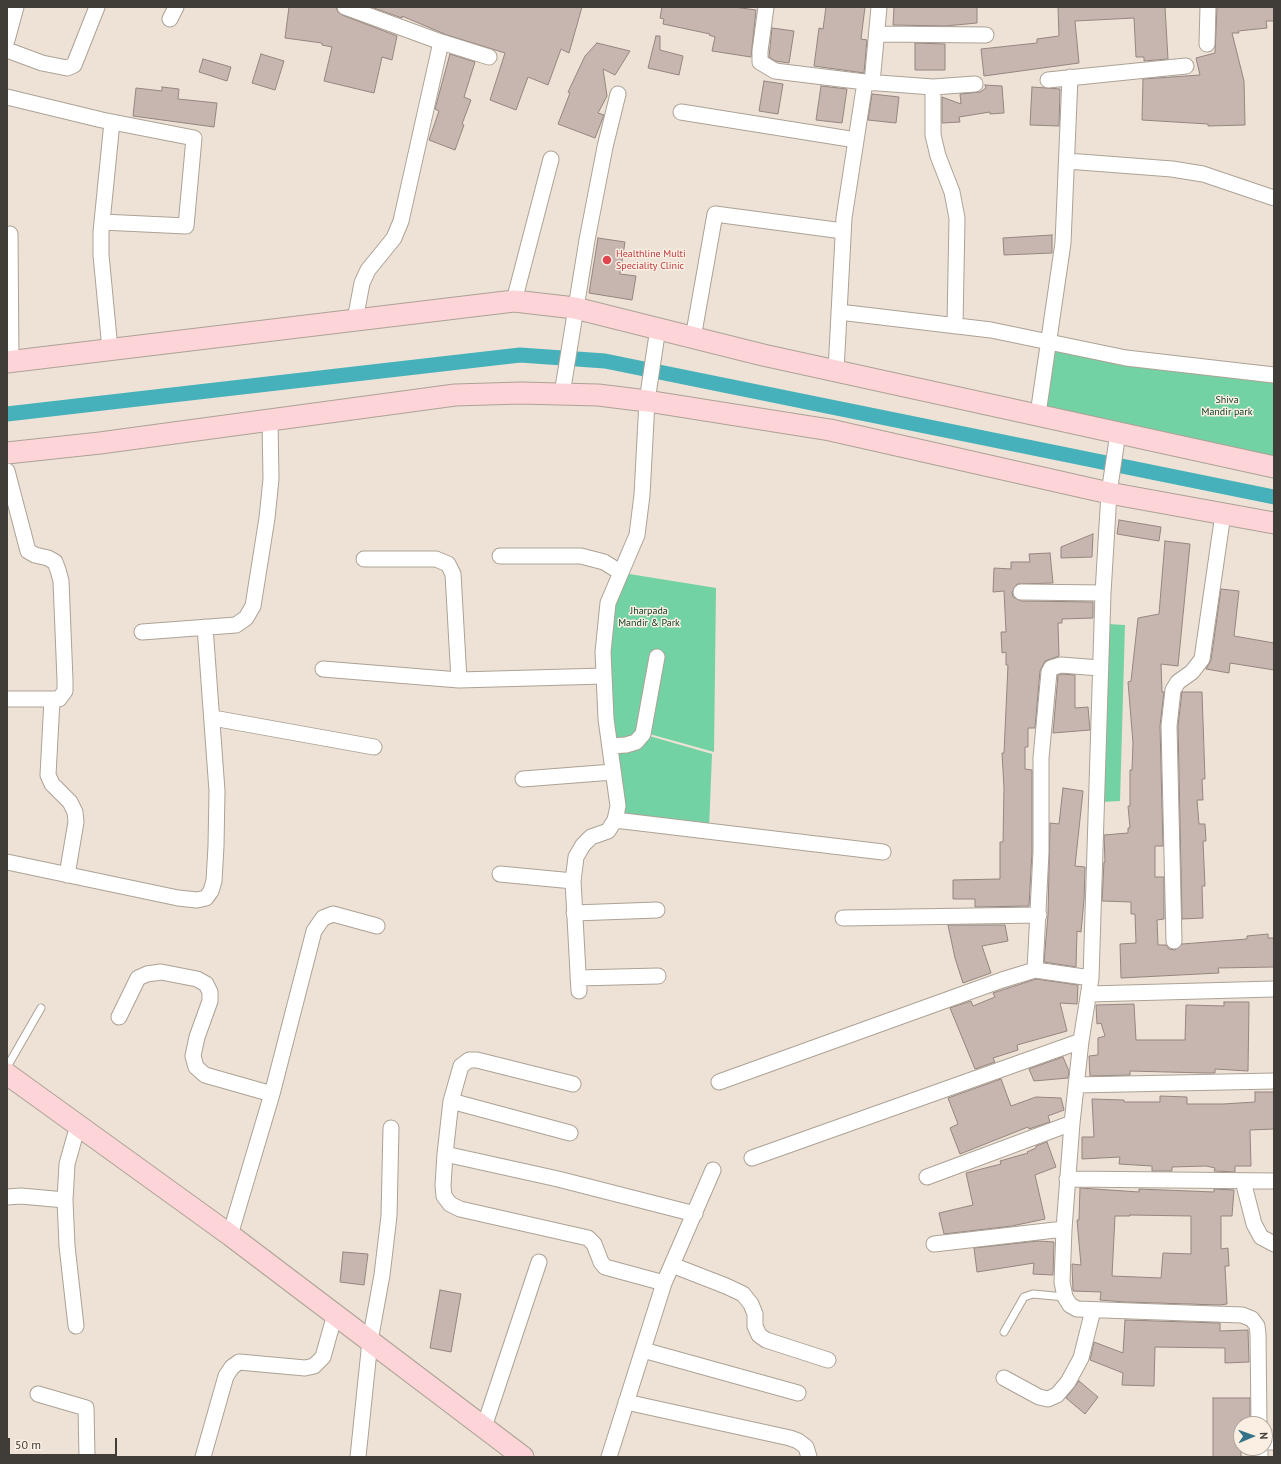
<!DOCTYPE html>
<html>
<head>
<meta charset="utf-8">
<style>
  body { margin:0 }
  #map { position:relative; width:1281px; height:1464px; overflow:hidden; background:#ede2d5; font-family:"PT Sans",sans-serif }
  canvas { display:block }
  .frame { position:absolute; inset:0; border:8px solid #403c37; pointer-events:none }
  .north { position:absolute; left:1233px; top:1416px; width:40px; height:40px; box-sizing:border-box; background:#faefe2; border:1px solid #b0a79e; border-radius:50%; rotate:88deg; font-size:11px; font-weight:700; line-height:16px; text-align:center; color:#403c37 }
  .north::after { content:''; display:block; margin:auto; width:14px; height:18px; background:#347288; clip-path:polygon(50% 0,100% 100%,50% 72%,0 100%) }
  .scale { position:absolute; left:8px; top:1438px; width:109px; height:18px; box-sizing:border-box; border:2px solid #403c37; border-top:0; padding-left:5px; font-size:12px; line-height:14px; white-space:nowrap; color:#403c37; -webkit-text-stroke:3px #faefe2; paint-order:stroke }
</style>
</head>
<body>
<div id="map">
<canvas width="1281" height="1464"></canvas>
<div class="frame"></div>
<div class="north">N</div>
<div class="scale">50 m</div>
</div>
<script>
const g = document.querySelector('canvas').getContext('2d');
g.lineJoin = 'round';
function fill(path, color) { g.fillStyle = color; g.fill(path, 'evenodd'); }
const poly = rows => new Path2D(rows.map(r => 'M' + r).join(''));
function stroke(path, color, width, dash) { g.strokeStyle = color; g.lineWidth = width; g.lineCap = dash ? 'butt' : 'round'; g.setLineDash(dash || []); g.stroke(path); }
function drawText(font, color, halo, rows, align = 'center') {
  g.font = font + ' "PT Sans",sans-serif'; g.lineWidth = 3; g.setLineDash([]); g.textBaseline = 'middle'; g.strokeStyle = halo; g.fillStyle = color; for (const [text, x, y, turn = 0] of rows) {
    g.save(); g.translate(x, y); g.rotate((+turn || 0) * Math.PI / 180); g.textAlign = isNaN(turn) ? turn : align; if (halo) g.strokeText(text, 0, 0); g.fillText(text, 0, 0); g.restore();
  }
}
const green = poly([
  [1050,342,1274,368,1274,459,1041,409],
  [623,573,716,588,714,752,646,733,641,733,612,743,606,675,610,604],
  [1108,624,1125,625,1120,801,1101,802],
  [646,735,712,754,709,830,616,819,611,747]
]);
const canal = poly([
  [7,414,520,355,605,361,1274,497]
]);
const building = poly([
  [289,7,336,7,338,12,342,15,397,36,392,60,382,57,374,93,324,81,332,47,322,45,322,43,285,38,289,7],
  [371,7,582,7,569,53,561,49,548,85,528,77,516,110,490,100,505,53,447,35,402,16,402,18,371,7],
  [662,7,734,7,756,10,751,57,712,51,715,37,709,35,710,34,663,24,664,19,660,18,662,7],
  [826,7,865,7,861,39,867,40,864,73,814,66,819,28,823,29,826,7],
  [894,7,977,7,977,23,945,26,893,25,894,7],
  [1058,7,1165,7,1168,59,1144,61,1144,57,1136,57,1134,18,1075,21,1079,63,984,76,981,49,1037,43,1037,39,1059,36,1058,7],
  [1217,7,1274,7,1274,21,1266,21,1267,28,1238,31,1239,33,1232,33,1244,81,1245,125,1208,126,1208,124,1142,120,1143,79,1200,75,1196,58,1215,53,1217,7],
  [772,28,794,31,789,63,775,61,769,57,772,28],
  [656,36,660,36,660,50,683,56,679,75,648,68,656,36],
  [597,43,630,51,615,75,603,69,607,96,598,113,604,115,595,138,558,124,570,93,568,92,585,56,597,43],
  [915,43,945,44,945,70,915,70,915,43],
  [261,54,284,61,275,90,252,83,261,54],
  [450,54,475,62,464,97,471,100,462,124,464,125,455,150,429,140,439,111,435,109,450,54],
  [203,59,231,67,227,81,199,72,203,59],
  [764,81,783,84,778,114,759,111,764,81],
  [985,85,1002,86,1004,113,990,114,990,112,959,117,960,122,942,123,942,97,961,104,960,94,980,92,986,88,985,85],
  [821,86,847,89,842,123,816,120,821,86],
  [162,87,179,89,178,99,217,103,214,127,133,116,136,88,162,91,162,87],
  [1032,87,1060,89,1059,126,1030,125,1032,87],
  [872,94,899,97,896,123,868,120,872,94],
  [1052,235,1052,253,1004,255,1003,238,1052,235],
  [598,238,625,242,620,274,636,276,632,300,589,293,598,238],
  [1119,520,1161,527,1159,541,1117,534,1119,520],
  [1093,534,1092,557,1061,558,1061,547,1093,534],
  [1165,541,1190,544,1178,666,1161,664,1162,692,1164,692,1160,726,1163,846,1155,846,1155,877,1164,877,1164,919,1157,920,1158,945,1166,945,1169,949,1175,950,1182,944,1247,939,1247,936,1268,934,1268,938,1274,938,1274,967,1218,968,1219,973,1121,978,1120,944,1136,943,1135,914,1131,914,1131,902,1102,901,1104,862,1105,862,1104,835,1128,833,1128,828,1130,828,1128,806,1130,806,1130,770,1132,770,1133,743,1128,682,1131,681,1138,618,1159,614,1165,541],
  [1050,553,1053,583,1017,584,1012,592,1013,597,1021,601,1093,602,1093,618,1062,619,1062,623,1058,623,1059,656,1045,661,1040,671,1035,728,1028,728,1028,747,1025,747,1025,769,1032,770,1032,852,1029,906,975,907,975,899,953,899,953,880,1000,879,1000,842,1003,842,1004,788,1002,753,1004,753,1008,665,1006,665,1006,652,1002,653,1001,632,1006,632,1004,591,993,592,994,568,1011,569,1011,562,1030,562,1029,554,1050,553],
  [1221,589,1239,591,1234,636,1274,643,1274,670,1230,663,1229,673,1206,669,1211,660,1221,589],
  [1062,674,1075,675,1075,708,1088,707,1090,730,1053,733,1058,675,1062,674],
  [1182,692,1202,692,1205,779,1202,779,1203,800,1197,800,1199,824,1205,824,1206,841,1203,841,1205,886,1202,886,1203,918,1182,919,1178,726,1182,692],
  [1063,788,1083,791,1075,866,1085,867,1084,900,1081,932,1077,931,1076,967,1044,962,1048,915,1050,823,1059,824,1063,788],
  [948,925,1005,925,1008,941,982,946,991,973,963,983,955,958,948,925],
  [1036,979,1078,985,1077,1004,1060,1003,1067,1031,1017,1045,1018,1050,993,1058,995,1062,975,1069,950,1008,971,1001,973,1006,995,997,993,993,1036,979],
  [1224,1002,1249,1002,1248,1071,1215,1069,1215,1073,1206,1073,1130,1071,1130,1075,1090,1076,1089,1056,1098,1055,1098,1038,1105,1036,1101,1023,1097,1024,1096,1005,1134,1004,1136,1040,1185,1040,1186,1005,1224,1006,1224,1002],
  [1063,1057,1069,1071,1068,1078,1034,1081,1029,1069,1063,1057],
  [1001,1079,1011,1106,1036,1097,1061,1098,1064,1110,1048,1116,1050,1122,1029,1129,1028,1127,960,1154,950,1128,958,1124,948,1098,1001,1079],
  [1255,1092,1274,1092,1274,1129,1250,1130,1251,1166,1235,1166,1235,1172,1214,1171,1215,1168,1206,1166,1172,1167,1172,1171,1152,1171,1152,1166,1119,1164,1120,1157,1082,1159,1082,1137,1094,1137,1092,1099,1124,1100,1124,1102,1160,1102,1160,1096,1187,1097,1187,1104,1223,1104,1255,1102,1255,1092],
  [1047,1142,1056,1167,1035,1175,1045,1219,1012,1226,944,1234,939,1213,973,1205,966,1173,1001,1164,1000,1161,1028,1153,1027,1152,1036,1148,1036,1146,1047,1142],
  [1080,1188,1139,1192,1139,1189,1214,1192,1214,1189,1234,1190,1232,1216,1221,1216,1221,1249,1228,1248,1229,1266,1225,1266,1227,1304,1220,1305,1125,1302,1100,1300,1101,1292,1073,1291,1072,1264,1081,1265,1077,1220,1079,1220,1080,1188],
  [1130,1215,1191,1216,1191,1254,1163,1253,1161,1278,1112,1276,1115,1216,1130,1216,1130,1215],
  [1038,1241,1054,1242,1053,1275,1033,1274,1034,1263,977,1272,974,1248,1038,1241],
  [343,1252,368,1254,364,1285,340,1282,343,1252],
  [440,1290,461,1294,451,1352,430,1348,440,1290],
  [1125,1320,1220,1323,1220,1331,1248,1330,1249,1362,1225,1363,1225,1348,1155,1347,1154,1386,1122,1385,1123,1373,1090,1360,1094,1342,1123,1353,1125,1320],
  [1079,1381,1098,1397,1085,1414,1066,1398,1079,1381],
  [1213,1398,1250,1398,1250,1420,1241,1420,1241,1457,1213,1457,1213,1398]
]);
const lane = poly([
  [7,1067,41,1008],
  [1004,1332,1024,1297,1033,1294,1065,1297]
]);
const street = poly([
  [345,7,441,42,489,57],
  [766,7,760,51,760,62,775,71,865,82,933,87,975,84],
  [170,19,176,7],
  [877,34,986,35],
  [7,40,16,7],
  [1207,44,1208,7],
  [7,50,42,63,67,68,74,65,97,7],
  [1048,80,1186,66],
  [872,83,879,7],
  [933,87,933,135,938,156,952,192,957,218,955,326],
  [7,97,102,120,194,138,186,226,102,222],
  [681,112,856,140],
  [1067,161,1172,169,1203,174,1274,198],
  [10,234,11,362],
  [514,301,551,159],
  [839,312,991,330,1126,358,1274,375],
  [355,320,362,283,368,270,394,238,401,221,441,42],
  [693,338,715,214,843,231],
  [110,349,101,255,101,232,112,122],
  [836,371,844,218,865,82],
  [562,394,587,240,605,147,618,94],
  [1038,414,1063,243,1070,77],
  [1118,433,1109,493,1103,593,1091,978,1081,1041,1072,1123,1064,1229,1062,1282,1065,1297,1070,1305,1077,1309,1242,1315,1252,1319,1257,1326,1258,1334,1259,1424],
  [7,471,28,551,35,555,48,558,55,562,58,570,61,581,65,680,65,691,59,699,7,699],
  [500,556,581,556,604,562,620,572],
  [364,559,436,559,448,564,453,574,459,680],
  [1021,592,1103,593],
  [142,632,236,625,246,618,253,606,267,518,271,479,270,421],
  [323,669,459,680,604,676],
  [52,700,48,775,52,784,70,802,75,812,76,822,67,875],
  [213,718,374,747],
  [610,746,626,745,636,742,643,734,657,657],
  [523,779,613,772],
  [615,820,883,852],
  [7,862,178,898,197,900,206,898,211,891,214,881,216,846,217,791,205,627],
  [500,874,573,881],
  [574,913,657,910],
  [843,918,1039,915],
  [1174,941,1169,726,1173,690,1178,682,1192,672,1202,659,1223,514],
  [1035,970,1041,852,1041,758,1049,672,1051,668,1061,665,1100,668],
  [578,978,658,976],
  [579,991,573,881,576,857,583,845,591,837,608,831,615,820,618,806,606,719,603,652,608,603,637,535,642,495,647,401,658,328],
  [1089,994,1274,989],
  [119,1017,138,978,147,974,161,972,197,979,206,984,210,992,210,1001,197,1037,193,1056,196,1067,205,1075,272,1094],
  [719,1082,1002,980,1035,970,1091,978],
  [573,1084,477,1060,469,1060,461,1066,451,1101,445,1154,443,1186,444,1196,450,1204,460,1209,588,1238,594,1244,601,1262,605,1267,664,1283],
  [1076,1085,1274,1081],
  [451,1101,570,1133],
  [445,1154,558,1179,695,1214],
  [752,1158,1081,1041],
  [927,1177,1072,1123],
  [1067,1179,1274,1181],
  [1243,1181,1254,1224,1261,1237,1274,1244],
  [7,1197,21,1196,65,1200],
  [230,1235,272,1094,314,931,323,918,333,914,377,926],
  [934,1244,1064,1229],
  [672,1265,726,1286,743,1294,751,1304,755,1314,755,1326,759,1335,766,1340,828,1360],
  [76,1326,67,1246,65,1200,67,1164,78,1125],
  [643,1350,798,1393],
  [1004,1378,1039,1397,1048,1399,1057,1395,1068,1382,1081,1358,1093,1310],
  [38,1394,86,1408,87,1457],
  [626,1402,790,1438,798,1441,806,1447,809,1457],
  [484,1427,539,1262],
  [1265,1442,1274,1442],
  [1260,1448,1260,1457],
  [203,1457,226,1376,232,1367,239,1362,305,1368,314,1366,323,1357,335,1314],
  [358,1457,370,1341,382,1275,389,1216,391,1128],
  [609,1457,664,1283,713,1170]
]);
const secondary = poly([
  [7,362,514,301,575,308,763,355,1274,467],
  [7,453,100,443,455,395,521,393,598,395,647,401,830,430,1109,493,1274,523],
  [7,1074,230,1235,523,1457]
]);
const markers = [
  [607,260,5,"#e0444e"]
];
const healthNames = [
  ["Healthline Multi",616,254],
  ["Speciality Clinic",616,266]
];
const parkNames = [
  ["Shiva",1227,400],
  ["Mandir park",1227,412],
  ["Jharpada",649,611],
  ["Mandir & Park",649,623]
];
fill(green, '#73d2a4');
stroke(canal, '#46b1ba', 15);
fill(building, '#c7b6b0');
stroke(building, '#958580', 1);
stroke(lane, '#aca295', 9);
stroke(street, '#aca295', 17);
stroke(secondary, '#aca295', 23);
stroke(lane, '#fff', 7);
stroke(street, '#fff', 15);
stroke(secondary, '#fdd4d7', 21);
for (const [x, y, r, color] of markers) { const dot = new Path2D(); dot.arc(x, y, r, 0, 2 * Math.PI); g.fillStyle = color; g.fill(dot); stroke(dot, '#faefe2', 1.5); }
drawText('10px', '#be3a42', '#faefe2', healthNames, 'left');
drawText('10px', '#073623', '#faefe2', parkNames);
</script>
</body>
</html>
